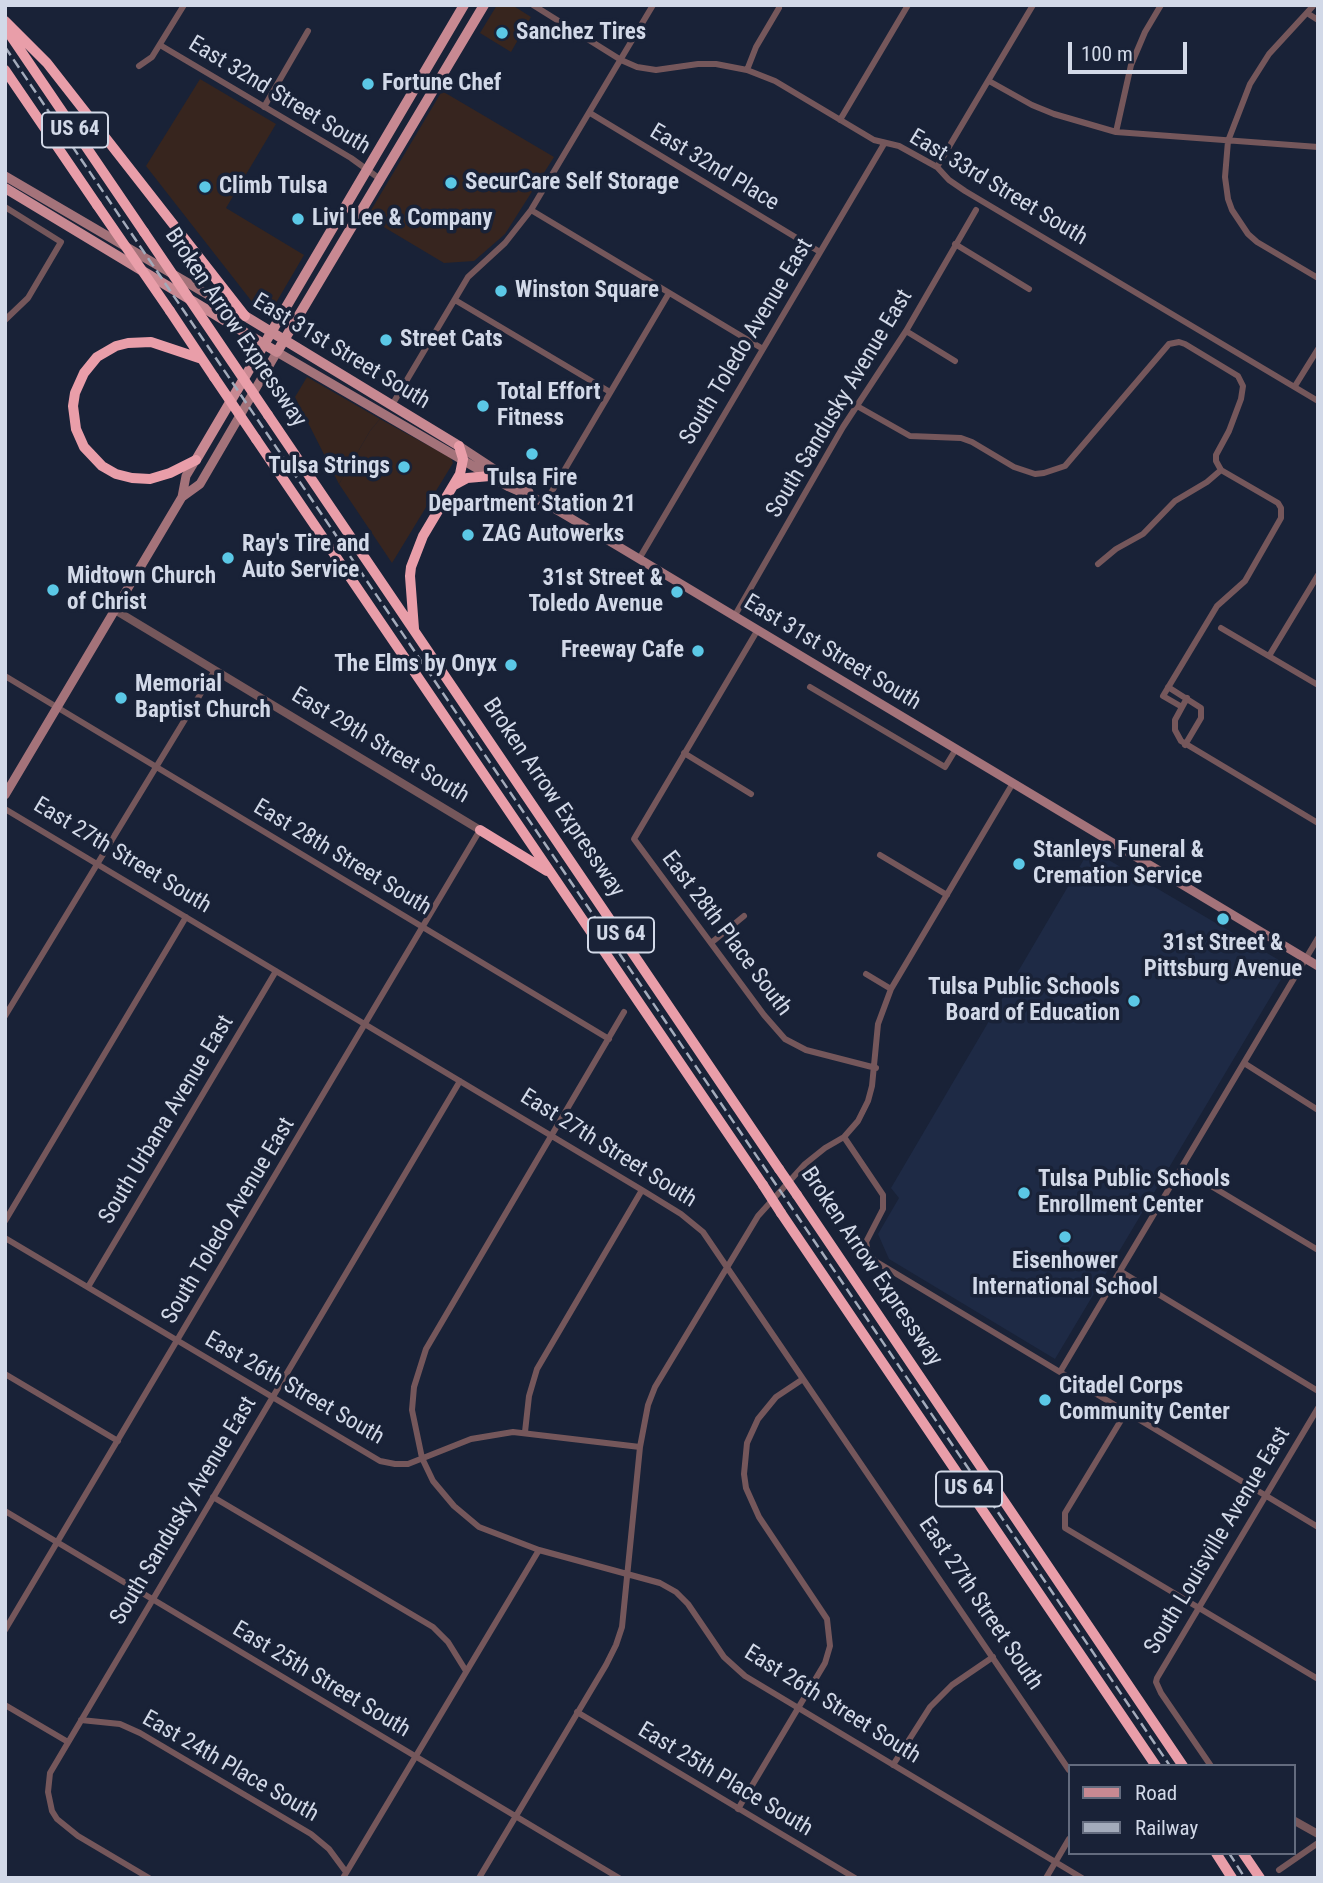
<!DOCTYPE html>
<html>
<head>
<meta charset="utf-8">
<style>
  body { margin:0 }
  #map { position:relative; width:1323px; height:1883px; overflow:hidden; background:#192237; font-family:"Roboto Condensed",sans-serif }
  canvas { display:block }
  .frame { position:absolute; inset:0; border:7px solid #d2d9e8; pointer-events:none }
  .legend { position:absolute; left:1068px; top:1764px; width:228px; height:91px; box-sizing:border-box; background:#192237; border:2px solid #636b7e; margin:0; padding:9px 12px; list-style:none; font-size:21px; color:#d2d9e8 }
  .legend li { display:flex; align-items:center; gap:14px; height:35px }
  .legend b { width:35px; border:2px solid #636b7e }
  .scale { position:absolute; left:1068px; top:42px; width:119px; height:32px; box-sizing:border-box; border:4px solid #d2d9e8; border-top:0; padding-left:9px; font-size:21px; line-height:24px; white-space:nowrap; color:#d2d9e8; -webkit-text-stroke:5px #192237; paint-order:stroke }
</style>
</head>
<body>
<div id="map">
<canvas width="1323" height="1883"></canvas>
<div class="frame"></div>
<ul class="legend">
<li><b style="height:9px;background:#c88992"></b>Road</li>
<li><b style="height:9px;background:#a3abbb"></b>Railway</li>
</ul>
<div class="scale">100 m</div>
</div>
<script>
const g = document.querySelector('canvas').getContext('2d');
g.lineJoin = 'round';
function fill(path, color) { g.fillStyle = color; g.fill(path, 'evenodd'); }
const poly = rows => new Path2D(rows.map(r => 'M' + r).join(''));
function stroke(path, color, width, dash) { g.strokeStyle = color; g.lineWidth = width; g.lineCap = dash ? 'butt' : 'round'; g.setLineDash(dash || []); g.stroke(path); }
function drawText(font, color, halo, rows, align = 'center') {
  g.font = font + ' "Roboto Condensed",sans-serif'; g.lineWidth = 7; g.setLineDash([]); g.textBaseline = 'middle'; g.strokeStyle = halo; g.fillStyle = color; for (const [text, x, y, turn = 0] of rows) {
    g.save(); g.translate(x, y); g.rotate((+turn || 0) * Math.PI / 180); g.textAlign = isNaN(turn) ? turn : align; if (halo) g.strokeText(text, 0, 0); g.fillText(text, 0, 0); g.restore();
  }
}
const commercial = poly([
  [497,5,512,5,531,17,511,52,480,33],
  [200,79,276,124,226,208,304,255,270,313,253,303,146,166],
  [307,377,380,419,370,431,339,484,295,397]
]);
const industrial = poly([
  [442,91,554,157,505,234,474,261,444,263,367,217],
  [380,419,451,458,453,463,392,563,339,484,370,431]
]);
const built = poly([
  [1090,849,1289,966,1055,1359,889,1259,878,1234,899,1198,891,1188]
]);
const minor = poly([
  [533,5,621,60,637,67,656,70,698,64,716,64,747,70,775,81,874,140,899,146,937,167,949,180,965,191,1318,401],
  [1314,5,1269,54,1250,84,1228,141,1225,177,1228,199,1232,210,1248,234,1257,242,1318,278],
  [1307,13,1318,20],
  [160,45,351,158,380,179],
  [139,66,152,57,184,5],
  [747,70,756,47,779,8],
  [989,81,1032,105,1054,114,1116,132,1318,147],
  [264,107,308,31],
  [590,113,820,252],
  [840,120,908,5],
  [1116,132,1131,65,1145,32,1161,5],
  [937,167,1033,5],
  [5,207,61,242,28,298,5,320],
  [531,210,763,349],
  [955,244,1029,289],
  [455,300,610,392],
  [906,331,955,361],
  [1295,386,1318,349],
  [392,405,468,277,505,243,531,210,653,5],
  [857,406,910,436,961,438,972,442,1014,467,1035,474,1044,473,1065,466,1169,344,1179,342,1185,344,1238,376,1243,386,1241,399,1229,431,1216,455,1216,461,1221,470,1278,503,1281,508,1281,518,1245,581,1217,606,1163,696,1182,707],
  [545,503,669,293],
  [639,559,884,144],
  [1098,564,1116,549,1143,534,1175,501,1207,482,1221,470],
  [734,617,843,427,906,331,976,210],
  [1221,628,1318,685],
  [757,631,634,839,764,1015,785,1039,806,1050,876,1068],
  [1269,656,1318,575],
  [5,676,609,1039],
  [810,687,945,767,956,749],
  [1168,687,1201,708,1201,718,1185,745],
  [1187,698,1175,720,1175,730,1181,741,1318,823],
  [684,753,751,794],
  [5,809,642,1190,681,1214,703,1232,1069,1770],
  [880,855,947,895],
  [711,943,744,916],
  [866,974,891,989],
  [624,1012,426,1349,414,1387,412,1410,422,1458,433,1481,454,1506,479,1527,539,1550,660,1583,676,1592,688,1604,724,1657,745,1676,1082,1878],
  [5,1016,215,670],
  [1244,1063,1318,1110],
  [844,1137,883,1195,883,1209,866,1242,868,1253,875,1261,1318,1527],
  [1181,1168,1318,1250],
  [5,1221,186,917],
  [5,1238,380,1461,395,1464,408,1464,471,1439,513,1432,640,1447],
  [1120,1271,1318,1391],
  [88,1287,276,971],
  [1060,1372,1318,938],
  [5,1374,118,1441],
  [1126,1412,1065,1513,1065,1528,1318,1679],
  [525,1432,529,1396,537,1369,642,1190],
  [213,1497,433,1627,448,1642,466,1671],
  [5,1511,619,1878],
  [5,1630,480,830],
  [5,1705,68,1742],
  [577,1712,855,1878],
  [81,1720,120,1724,140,1733,311,1834,329,1849,346,1872],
  [893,1765,930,1707,952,1685,993,1657],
  [1211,1766,1161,1693,1156,1682,1157,1678,1318,1408],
  [738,1809,825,1663,830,1646,827,1619,759,1517,746,1488,744,1474,747,1443,758,1419,776,1397,803,1379],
  [1279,1870,1318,1843],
  [149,1878,78,1836,57,1819,52,1811,48,1792,50,1773,460,1081],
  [343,1878,539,1550],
  [479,1878,606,1665,616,1645,622,1627,640,1447,648,1405,655,1387,758,1216,805,1164,825,1148,844,1137,858,1121,868,1101,872,1086,878,1024,891,989,1013,783],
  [1046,1878,1069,1839]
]);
const tertiary = poly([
  [115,610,480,830],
  [1293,1820,1318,1834]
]);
const secondary = poly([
  [5,176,241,314],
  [459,446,529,492],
  [182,497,200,484,277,352,509,487,545,503,616,545,1318,966],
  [5,795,182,497,186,476,195,461]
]);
const primary = poly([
  [5,188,277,352,484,5],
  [245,316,459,446],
  [196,460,464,5]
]);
const motorway = poly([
  [5,21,47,63,245,316],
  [6,29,144,232],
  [5,70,97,205],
  [170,311,214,377],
  [268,415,779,1169],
  [256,439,763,1185],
  [196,460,170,473,150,479,132,478,116,474,102,466,84,447,76,429,73,406,75,393,84,373,97,357,116,346,128,343,151,342,202,359],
  [454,485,467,478,490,476],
  [414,629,410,576,411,567,423,536,460,474,463,459,459,446],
  [480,830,547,871],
  [797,1195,1183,1766],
  [781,1213,1156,1766],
  [1216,1853,1232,1878],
  [1243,1853,1260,1878]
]);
const rail = poly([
  [5,47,1170,1766],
  [1229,1853,1245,1878]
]);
const motorwayBridge = poly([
  [97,205,170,311],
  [144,232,268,415],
  [214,377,256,439],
  [779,1169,797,1195],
  [763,1185,781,1213]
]);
const markers = [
  [502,33,7,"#5bc8e6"],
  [368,84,7,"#5bc8e6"],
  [451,183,7,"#5bc8e6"],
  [205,187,7,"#5bc8e6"],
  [298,219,7,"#5bc8e6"],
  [501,291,7,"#5bc8e6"],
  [386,340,7,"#5bc8e6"],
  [483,406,7,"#5bc8e6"],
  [532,454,7,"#5bc8e6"],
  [404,467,7,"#5bc8e6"],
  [468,535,7,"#5bc8e6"],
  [228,558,7,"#5bc8e6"],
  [53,590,7,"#5bc8e6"],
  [677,592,7,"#5bc8e6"],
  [698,651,7,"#5bc8e6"],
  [511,665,7,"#5bc8e6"],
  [121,698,7,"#5bc8e6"],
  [1019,864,7,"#5bc8e6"],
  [1223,919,7,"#5bc8e6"],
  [1134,1001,7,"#5bc8e6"],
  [1024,1193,7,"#5bc8e6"],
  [1065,1237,7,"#5bc8e6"],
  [1045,1400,7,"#5bc8e6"]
];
const shields = [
  [75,130,66],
  [621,935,66],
  [969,1489,66]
];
const shieldNames = [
  ["US 64",75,130],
  ["US 64",621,935],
  ["US 64",969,1489]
];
const poiNames = [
  ["Sanchez Tires",516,33],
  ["Fortune Chef",382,84],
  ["SecurCare Self Storage",465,183],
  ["Climb Tulsa",219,187],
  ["Livi Lee & Company",312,219],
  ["Winston Square",515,291],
  ["Street Cats",400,340],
  ["Total Effort",497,393],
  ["Fitness",497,419],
  ["Tulsa Strings",390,467,"right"],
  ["Tulsa Fire",532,479,"center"],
  ["Department Station 21",532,505,"center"],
  ["ZAG Autowerks",482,535],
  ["Ray's Tire and",242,545],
  ["Auto Service",242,571],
  ["Midtown Church",67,577],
  ["of Christ",67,603],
  ["31st Street &",663,579,"right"],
  ["Toledo Avenue",663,605,"right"],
  ["Freeway Cafe",684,651,"right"],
  ["The Elms by Onyx",497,665,"right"],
  ["Memorial",135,685],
  ["Baptist Church",135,711],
  ["Stanleys Funeral &",1033,851],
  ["Cremation Service",1033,877],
  ["31st Street &",1223,944,"center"],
  ["Pittsburg Avenue",1223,970,"center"],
  ["Tulsa Public Schools",1120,988,"right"],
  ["Board of Education",1120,1014,"right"],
  ["Tulsa Public Schools",1038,1180],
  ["Enrollment Center",1038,1206],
  ["Eisenhower",1065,1262,"center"],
  ["International School",1065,1288,"center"],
  ["Citadel Corps",1059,1387],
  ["Community Center",1059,1413]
];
const streetNames = [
  ["East 32nd Street South",279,96,31],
  ["East 32nd Place",714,168,31],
  ["East 33rd Street South",998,188,31],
  ["Broken Arrow Expressway",235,328,56],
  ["South Toledo Avenue East",747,342,-59],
  ["East 31st Street South",341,352,31],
  ["South Sandusky Avenue East",840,404,-59],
  ["East 31st Street South",832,653,31],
  ["East 29th Street South",380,746,31],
  ["Broken Arrow Expressway",553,798,56],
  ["East 27th Street South",122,856,31],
  ["East 28th Street South",342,858,31],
  ["East 28th Place South",726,934,53],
  ["South Urbana Avenue East",167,1120,-59],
  ["East 27th Street South",608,1149,32],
  ["South Toledo Avenue East",229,1221,-59],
  ["Broken Arrow Expressway",871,1267,56],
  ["East 26th Street South",294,1389,30],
  ["South Sandusky Avenue East",184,1511,-59],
  ["South Louisville Avenue East",1218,1541,-59],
  ["East 27th Street South",980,1604,56],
  ["East 25th Street South",321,1680,31],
  ["East 26th Street South",832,1705,32],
  ["East 24th Place South",230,1767,30],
  ["East 25th Place South",725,1780,31]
];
fill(commercial, '#37251e');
fill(industrial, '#37251f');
fill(built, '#1e2a45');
stroke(minor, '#75575b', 6);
stroke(tertiary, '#75575b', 8);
stroke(secondary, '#a4737a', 9);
stroke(primary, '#c88992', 10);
stroke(motorway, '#e99ea9', 10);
stroke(rail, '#a3abbb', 2.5, [10, 5]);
stroke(motorwayBridge, '#e99ea9', 10);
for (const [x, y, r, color] of markers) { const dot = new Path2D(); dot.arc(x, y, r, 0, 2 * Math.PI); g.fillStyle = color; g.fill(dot); stroke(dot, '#192237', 2.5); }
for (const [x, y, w] of shields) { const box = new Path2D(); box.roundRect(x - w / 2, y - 17.5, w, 35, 5); g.fillStyle = '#192237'; g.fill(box); stroke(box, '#d2d9e8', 2); }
drawText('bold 21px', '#d2d9e8', null, shieldNames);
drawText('bold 23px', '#d2d9e8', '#192237', poiNames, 'left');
drawText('23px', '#d2d9e8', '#192237', streetNames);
</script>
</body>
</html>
